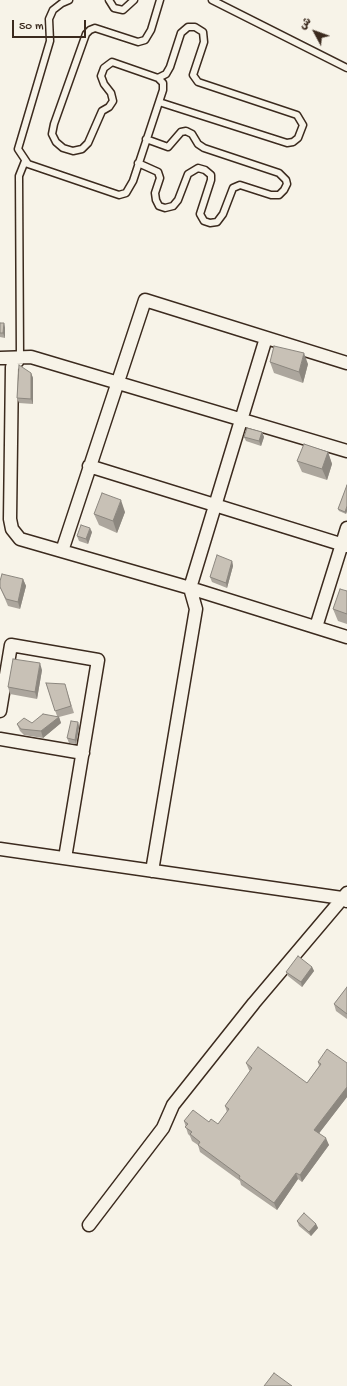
<!DOCTYPE html>
<html>
<head>
<meta charset="utf-8">
<style>
  body { margin:0 }
  #map { position:relative; width:347px; height:1386px; overflow:hidden; background:#f7f3e8; font-family:"Gochi Hand","Playpen Sans Arabic",sans-serif }
  canvas { display:block }
  .north { position:absolute; left:295px; top:12px; width:40px; height:40px; -webkit-text-stroke:3px #f7f3e8; paint-order:stroke; rotate:311deg; font-size:11px; font-weight:700; line-height:16px; text-align:center; color:#3b2a1e }
  .north::after { content:''; display:block; margin:auto; width:14px; height:18px; background:#3b2a1e; clip-path:polygon(50% 0,100% 100%,50% 72%,0 100%) }
  .scale { position:absolute; left:12px; top:20px; width:74px; height:18px; box-sizing:border-box; border:2px solid #3b2a1e; border-top:0; padding-left:5px; font-size:12px; line-height:14px; white-space:nowrap; color:#3b2a1e; -webkit-text-stroke:3px #f7f3e8; paint-order:stroke }
</style>
</head>
<body>
<div id="map">
<canvas width="347" height="1386"></canvas>
<div class="north">ش</div>
<div class="scale">50 m</div>
</div>
<script>
const g = document.querySelector('canvas').getContext('2d');
g.lineJoin = 'round';
const poly = rows => new Path2D(rows.map(r => 'M' + r).join(''));
function stroke(path, color, width, dash) { g.strokeStyle = color; g.lineWidth = width; g.lineCap = dash ? 'butt' : 'round'; g.setLineDash(dash || []); g.stroke(path); }
function fill(path, color) { g.fillStyle = color; g.fill(path, 'evenodd'); }
const lane = poly([
  [69,0,62,3,53,10,49,19,50,41,18,149,28,164,119,195,126,193,133,181,163,90,163,83,158,78,112,62,104,68,101,76,104,84,111,93,113,101,109,107,102,111,88,143,82,149,73,151,63,148,56,142,52,134,54,124,86,34,90,30,95,28,138,42,145,40,151,30,160,0],
  [109,0,114,8,123,10,134,0],
  [212,0,347,68],
  [158,78,166,74,170,67,181,33,188,27,195,27,203,32,204,42,193,75,198,82,297,115,303,125,298,138,293,142,287,143,159,102],
  [138,163,158,172,160,178,155,193,156,200,159,206,165,208,173,206,178,200,188,174,198,168,205,170,211,175,211,180,200,214,204,221,210,223,217,222,223,214,233,188,240,185,271,195,279,195,284,190,287,184,286,180,279,173,204,148,198,144,192,134,186,131,181,132,168,147,146,139],
  [20,358,19,176,25,161]
]);
const street = poly([
  [0,358,31,357,347,451],
  [20,358,12,367,10,519,12,529,20,539,190,588,347,637],
  [89,466,347,546],
  [62,551,145,300,347,363],
  [316,627,347,528],
  [0,711,11,645,98,660,65,858],
  [0,739,83,753],
  [0,849,342,898,347,901],
  [152,871,196,609,190,588,266,338],
  [89,1225,163,1128,173,1105,254,1003,347,893]
]);
const wall = poly([
  [0,323,4,323,5,328,5,338,0,337],
  [270,362,308,364,303,383,274,373],
  [31,373,33,378,33,404,19,403,17,398],
  [262,432,264,437,261,446,246,441,244,437],
  [328,452,332,464,327,480,302,472,297,461],
  [347,485,347,511,346,514,339,511,338,509],
  [125,512,117,533,99,525,94,514],
  [92,532,88,544,79,541,77,536],
  [232,561,233,566,227,588,212,582,210,577],
  [23,579,26,586,20,609,8,606,0,587],
  [347,591,347,624,338,621,333,609],
  [42,670,37,699,10,694,8,687],
  [46,683,67,691,74,713,59,717,61,723,43,738,24,735,20,731,17,724,32,723,57,716],
  [78,722,79,727,76,744,69,743,67,738],
  [312,967,314,971,302,987,288,976,286,972],
  [347,987,347,1019,336,1011,334,1004],
  [318,1062,347,1063,347,1097,319,1133,329,1145,302,1182,298,1179,277,1210,241,1185,240,1181,200,1152,198,1145,192,1141,190,1136,188,1134,184,1121,209,1122,218,1124,227,1112,225,1106,250,1071,249,1070,246,1063,307,1083,319,1066],
  [297,1221,316,1224,318,1228,311,1236,299,1226]
]);
const shadedWall = poly([
  [4,323,5,328,5,338,3,333],
  [304,353,308,364,303,383,299,372],
  [31,373,33,378,33,404,31,399],
  [262,432,264,437,261,446,259,441],
  [328,452,332,464,327,480,322,469],
  [121,500,125,512,117,533,113,521],
  [347,506,347,511,346,514,345,512],
  [90,528,92,532,88,544,86,539],
  [232,561,233,566,227,588,226,583],
  [23,579,26,586,20,609,18,602],
  [40,663,42,670,37,699,35,692],
  [59,717,61,723,43,738,41,731],
  [78,722,79,727,76,744,75,740],
  [312,967,314,971,302,987,301,982],
  [347,1087,347,1097,317,1136,314,1130],
  [326,1138,329,1145,302,1182,300,1175],
  [296,1173,298,1179,277,1210,274,1203],
  [316,1224,318,1228,311,1236,309,1232]
]);
const building = poly([
  [0,323,4,323,3,333,0,333,0,323],
  [274,346,304,353,299,372,270,362,274,346],
  [19,365,31,373,31,399,17,398,19,365],
  [247,428,262,432,259,441,244,437,247,428],
  [304,444,328,452,322,469,297,461,304,444],
  [347,485,347,506,345,512,338,509,347,485],
  [102,493,121,500,113,521,94,514,102,493],
  [81,525,90,528,86,539,77,536,81,525],
  [217,555,232,561,226,583,210,577,217,555],
  [2,574,23,579,18,602,6,599,0,587,0,581,2,574],
  [340,589,347,591,347,614,333,609,340,589],
  [13,659,40,663,35,692,8,687,13,659],
  [46,683,65,684,71,706,55,711,46,683],
  [43,714,59,717,41,731,21,729,17,724,24,718,32,723,43,714],
  [71,721,78,722,75,740,67,738,71,721],
  [298,956,312,967,301,982,286,972,298,956],
  [347,987,347,1014,334,1004,347,987],
  [258,1047,307,1083,321,1064,318,1062,327,1049,347,1063,347,1087,314,1130,326,1138,300,1175,296,1173,274,1203,239,1178,240,1176,198,1145,200,1142,190,1134,192,1132,185,1127,188,1124,184,1121,193,1110,209,1122,211,1119,218,1124,229,1109,225,1106,252,1068,246,1063,258,1047],
  [304,1213,316,1224,309,1232,297,1221,304,1213],
  [274,1373,292,1386,264,1386,274,1373]
]);
stroke(lane, '#3b2a1e', 9);
stroke(street, '#3b2a1e', 15);
stroke(lane, '#f7f3e8', 6);
stroke(street, '#f7f3e8', 12);
fill(wall, '#aca69d');
fill(shadedWall, '#8c877f');
fill(building, '#c8c1b6');
stroke(building, '#8c877f', 1);
</script>
</body>
</html>
